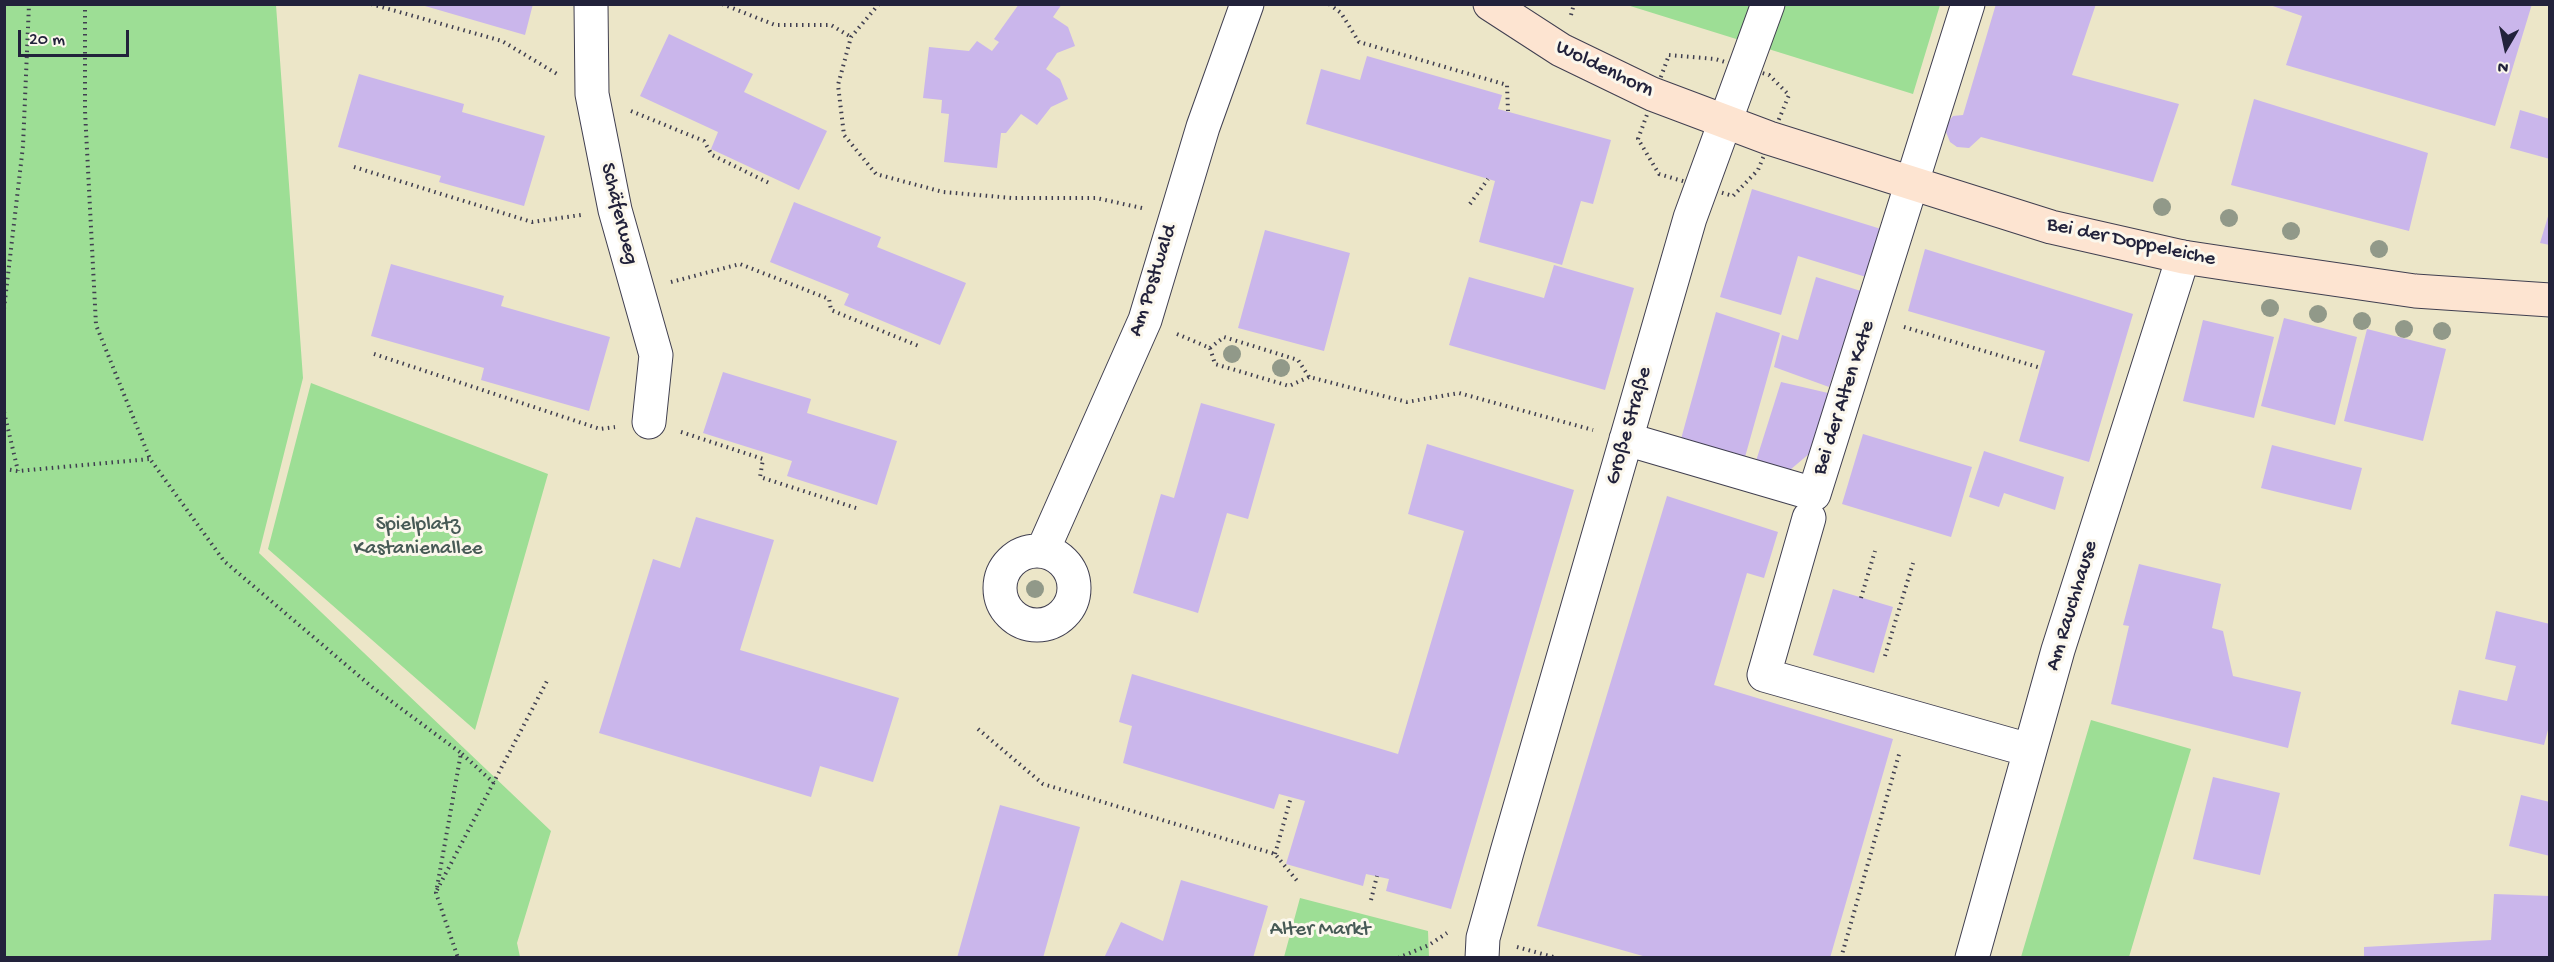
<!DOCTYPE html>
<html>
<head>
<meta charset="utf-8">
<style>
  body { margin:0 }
  #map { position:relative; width:2554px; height:962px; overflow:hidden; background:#ece6c8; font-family:"Gochi Hand",sans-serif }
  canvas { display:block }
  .frame { position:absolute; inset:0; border:6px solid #22223b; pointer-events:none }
  .north { position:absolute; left:2476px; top:18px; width:60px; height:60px; -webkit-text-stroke:4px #fbf7ec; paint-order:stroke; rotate:189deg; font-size:16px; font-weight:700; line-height:24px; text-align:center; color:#22223b }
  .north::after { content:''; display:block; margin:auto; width:21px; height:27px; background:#22223b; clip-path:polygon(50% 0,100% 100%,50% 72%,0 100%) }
  .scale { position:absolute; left:18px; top:30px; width:111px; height:27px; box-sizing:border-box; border:3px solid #22223b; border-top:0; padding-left:8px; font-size:18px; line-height:21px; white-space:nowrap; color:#22223b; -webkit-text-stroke:4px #fbf7ec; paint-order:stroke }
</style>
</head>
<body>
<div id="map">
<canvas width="2554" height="962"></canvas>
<div class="frame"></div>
<div class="north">N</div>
<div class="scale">20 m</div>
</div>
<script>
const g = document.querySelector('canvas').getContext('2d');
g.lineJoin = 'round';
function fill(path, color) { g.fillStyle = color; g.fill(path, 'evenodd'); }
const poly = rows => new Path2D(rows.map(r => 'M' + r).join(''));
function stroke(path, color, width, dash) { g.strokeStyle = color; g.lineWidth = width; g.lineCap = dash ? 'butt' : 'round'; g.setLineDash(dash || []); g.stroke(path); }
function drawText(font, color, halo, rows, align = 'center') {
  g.font = font + ' "Gochi Hand",sans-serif'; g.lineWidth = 6; g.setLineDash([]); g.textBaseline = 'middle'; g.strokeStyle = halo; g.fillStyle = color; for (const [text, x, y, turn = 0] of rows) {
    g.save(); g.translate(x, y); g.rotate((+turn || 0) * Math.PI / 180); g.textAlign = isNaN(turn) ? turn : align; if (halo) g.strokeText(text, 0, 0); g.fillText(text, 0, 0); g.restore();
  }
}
const green = poly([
  [5,4,276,5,303,378,259,553,551,831,517,943,520,957,5,957],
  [1627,5,1940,5,1913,94],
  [311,383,548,474,475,730,268,549],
  [2091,720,2191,749,2129,957,2021,957],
  [1300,898,1428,931,1429,957,1284,957]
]);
const building = poly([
  [418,4,533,4,525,35],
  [1019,4,1062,4,1053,17,1068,27,1075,46,1057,53,1046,69,1060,79,1068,99,1051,107,1037,125,1021,114,1006,133,1001,133,997,168,944,162,949,114,941,113,942,100,923,98,929,47,969,51,977,41,992,51,999,42,994,39],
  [1996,4,2096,4,2072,75,2179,104,2153,182,1981,137,1969,148,1957,147,1950,142,1946,132,1948,122,1953,116,1963,115],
  [2267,4,2532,4,2495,126,2286,65,2302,16],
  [669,34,753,74,744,92,827,131,799,190,711,149,718,132,640,96],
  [1367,56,1502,95,1498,109,1611,140,1593,204,1581,201,1562,265,1479,242,1495,181,1306,124,1321,69,1360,80],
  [359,74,464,104,462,112,545,136,524,206,439,182,441,176,338,147],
  [2254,99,2428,153,2409,231,2231,185],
  [2520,110,2550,119,2550,159,2510,148],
  [1752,189,1881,229,1866,277,1798,256,1781,315,1720,297],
  [794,202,881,237,877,247,966,283,940,345,844,305,849,294,770,262],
  [2549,213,2550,213,2550,245,2540,243],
  [1265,230,1350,253,1324,351,1238,328],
  [1925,249,2133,314,2089,462,2019,441,2045,351,1908,311],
  [391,264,504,296,501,306,610,337,589,411,481,380,484,368,371,336],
  [1554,265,1634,288,1605,390,1449,345,1469,277,1544,298],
  [1816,277,1861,291,1829,387,1774,367,1782,335,1798,340],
  [1716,312,1780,333,1745,457,1681,439],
  [2284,318,2357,337,2335,425,2261,406],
  [2203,320,2274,337,2254,418,2183,401],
  [2367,329,2446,349,2423,441,2344,421],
  [723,372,811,399,807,413,897,441,877,505,787,476,792,461,703,433],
  [1781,382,1828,393,1810,453,1790,470,1756,461],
  [1201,403,1275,424,1248,519,1227,513,1198,613,1133,593,1161,494,1174,498],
  [1863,434,1972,467,1951,537,1842,504],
  [1427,444,1574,490,1451,909,1386,891,1389,879,1366,874,1363,886,1286,864,1305,801,1279,794,1274,809,1123,763,1132,726,1119,722,1132,674,1398,754,1464,531,1408,514],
  [2272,445,2362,468,2351,510,2261,488],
  [1984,451,2064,477,2055,510,2004,493,1999,507,1969,497],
  [1667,496,1778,532,1764,578,1747,573,1714,685,1893,739,1830,958,1650,958,1537,926],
  [696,517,774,540,740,650,899,698,873,782,820,766,811,797,599,733,653,559,680,568],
  [2139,564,2221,584,2212,628,2223,631,2233,676,2301,692,2288,748,2111,704,2129,626,2123,625],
  [1833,589,1893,607,1874,673,1813,655],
  [2496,611,2550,624,2550,722,2544,745,2451,724,2459,690,2507,701,2516,666,2485,659],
  [2213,777,2280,793,2260,875,2193,859],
  [2521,795,2550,802,2550,856,2509,846],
  [1000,805,1080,827,1043,958,957,958],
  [1181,880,1268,906,1253,958,1104,958,1121,922,1163,941],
  [2494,894,2550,896,2550,958,2364,958,2364,947,2491,940]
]);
const path = poly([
  [85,4,85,111,96,325,150,459,224,561,372,687,461,753,436,893,458,958],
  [371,4,502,41,557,74],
  [722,4,775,25,831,25,851,37],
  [879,4,851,37,838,85,844,135,876,174,943,192,1012,198,1096,198,1142,208],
  [1329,4,1341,13,1359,42,1507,85,1508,111],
  [1571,15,1574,4],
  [1669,55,1715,59,1769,75,1789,95,1758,170,1733,196,1659,174,1638,139,1669,55],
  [631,111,704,141,712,155,771,184],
  [354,167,532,222,581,215],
  [1470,204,1488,179],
  [671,282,740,264,829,299,831,310,921,347],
  [4,309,23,146,29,4],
  [1904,327,2041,368],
  [1177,334,1210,348,1215,364,1289,386,1309,377,1407,402,1459,393,1593,430],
  [1210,348,1224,337,1298,360,1309,377],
  [374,354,600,429,615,427],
  [4,412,18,471],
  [681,432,763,459,760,477,856,508],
  [4,469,18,471,150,459],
  [1861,598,1875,551],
  [1885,656,1913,563],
  [978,729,1043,784,1275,854,1298,882],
  [462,754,494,783],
  [1275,854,1291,797],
  [437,890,547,681],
  [1371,900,1377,876],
  [1517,947,1557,958],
  [1398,958,1429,945,1447,933],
  [1841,958,1900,751]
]);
const street = poly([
  [591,4,592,94,615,210,656,355,649,422],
  [1626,439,1814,494,1968,4],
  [1809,518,1764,675,2029,750],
  [1043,550,1145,320,1203,127,1247,4],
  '1000 588a37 37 0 1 1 74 0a37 37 0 1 1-74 0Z',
  [1482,958,1483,938,1507,852,1690,218,1768,4],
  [1972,958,2058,650,2183,257]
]);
const secondary = poly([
  [1490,4,1561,50,1652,94,1769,138,2051,227,2183,257,2236,265,2415,291,2550,300]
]);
const trees = [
  [2162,207],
  [2229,218],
  [2291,231],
  [2379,249],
  [2270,308],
  [2318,314],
  [2362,321],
  [2404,329],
  [2442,331],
  [1232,354],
  [1281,368],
  [1035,589]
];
const streetNames = [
  ["Woldenhorn",1604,70,26],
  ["Schäferweg",618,214,76],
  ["Bei der Doppeleiche",2131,243,12],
  ["Am Postwald",1154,281,-72],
  ["Bei der Alten Kate",1845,398,-72],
  ["Große Straße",1630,426,-74],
  ["Am Rauchhause",2073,606,-73]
];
const parkNames = [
  ["Spielplatz",418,526],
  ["Kastanienallee",418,550],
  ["Alter Markt",1320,931]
];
fill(green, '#9dde95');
fill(building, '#cab6eb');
stroke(street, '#403f50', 35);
stroke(secondary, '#403f50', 35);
stroke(path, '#403f50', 4, [1.5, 4.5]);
stroke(street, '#fff', 33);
stroke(secondary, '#fde4d1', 33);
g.fillStyle = '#919989';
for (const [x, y] of trees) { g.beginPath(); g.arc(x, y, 9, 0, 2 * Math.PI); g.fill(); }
drawText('21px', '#22223b', '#fbf7ec', streetNames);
drawText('21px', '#475a56', '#fbf7ec', parkNames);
</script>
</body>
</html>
